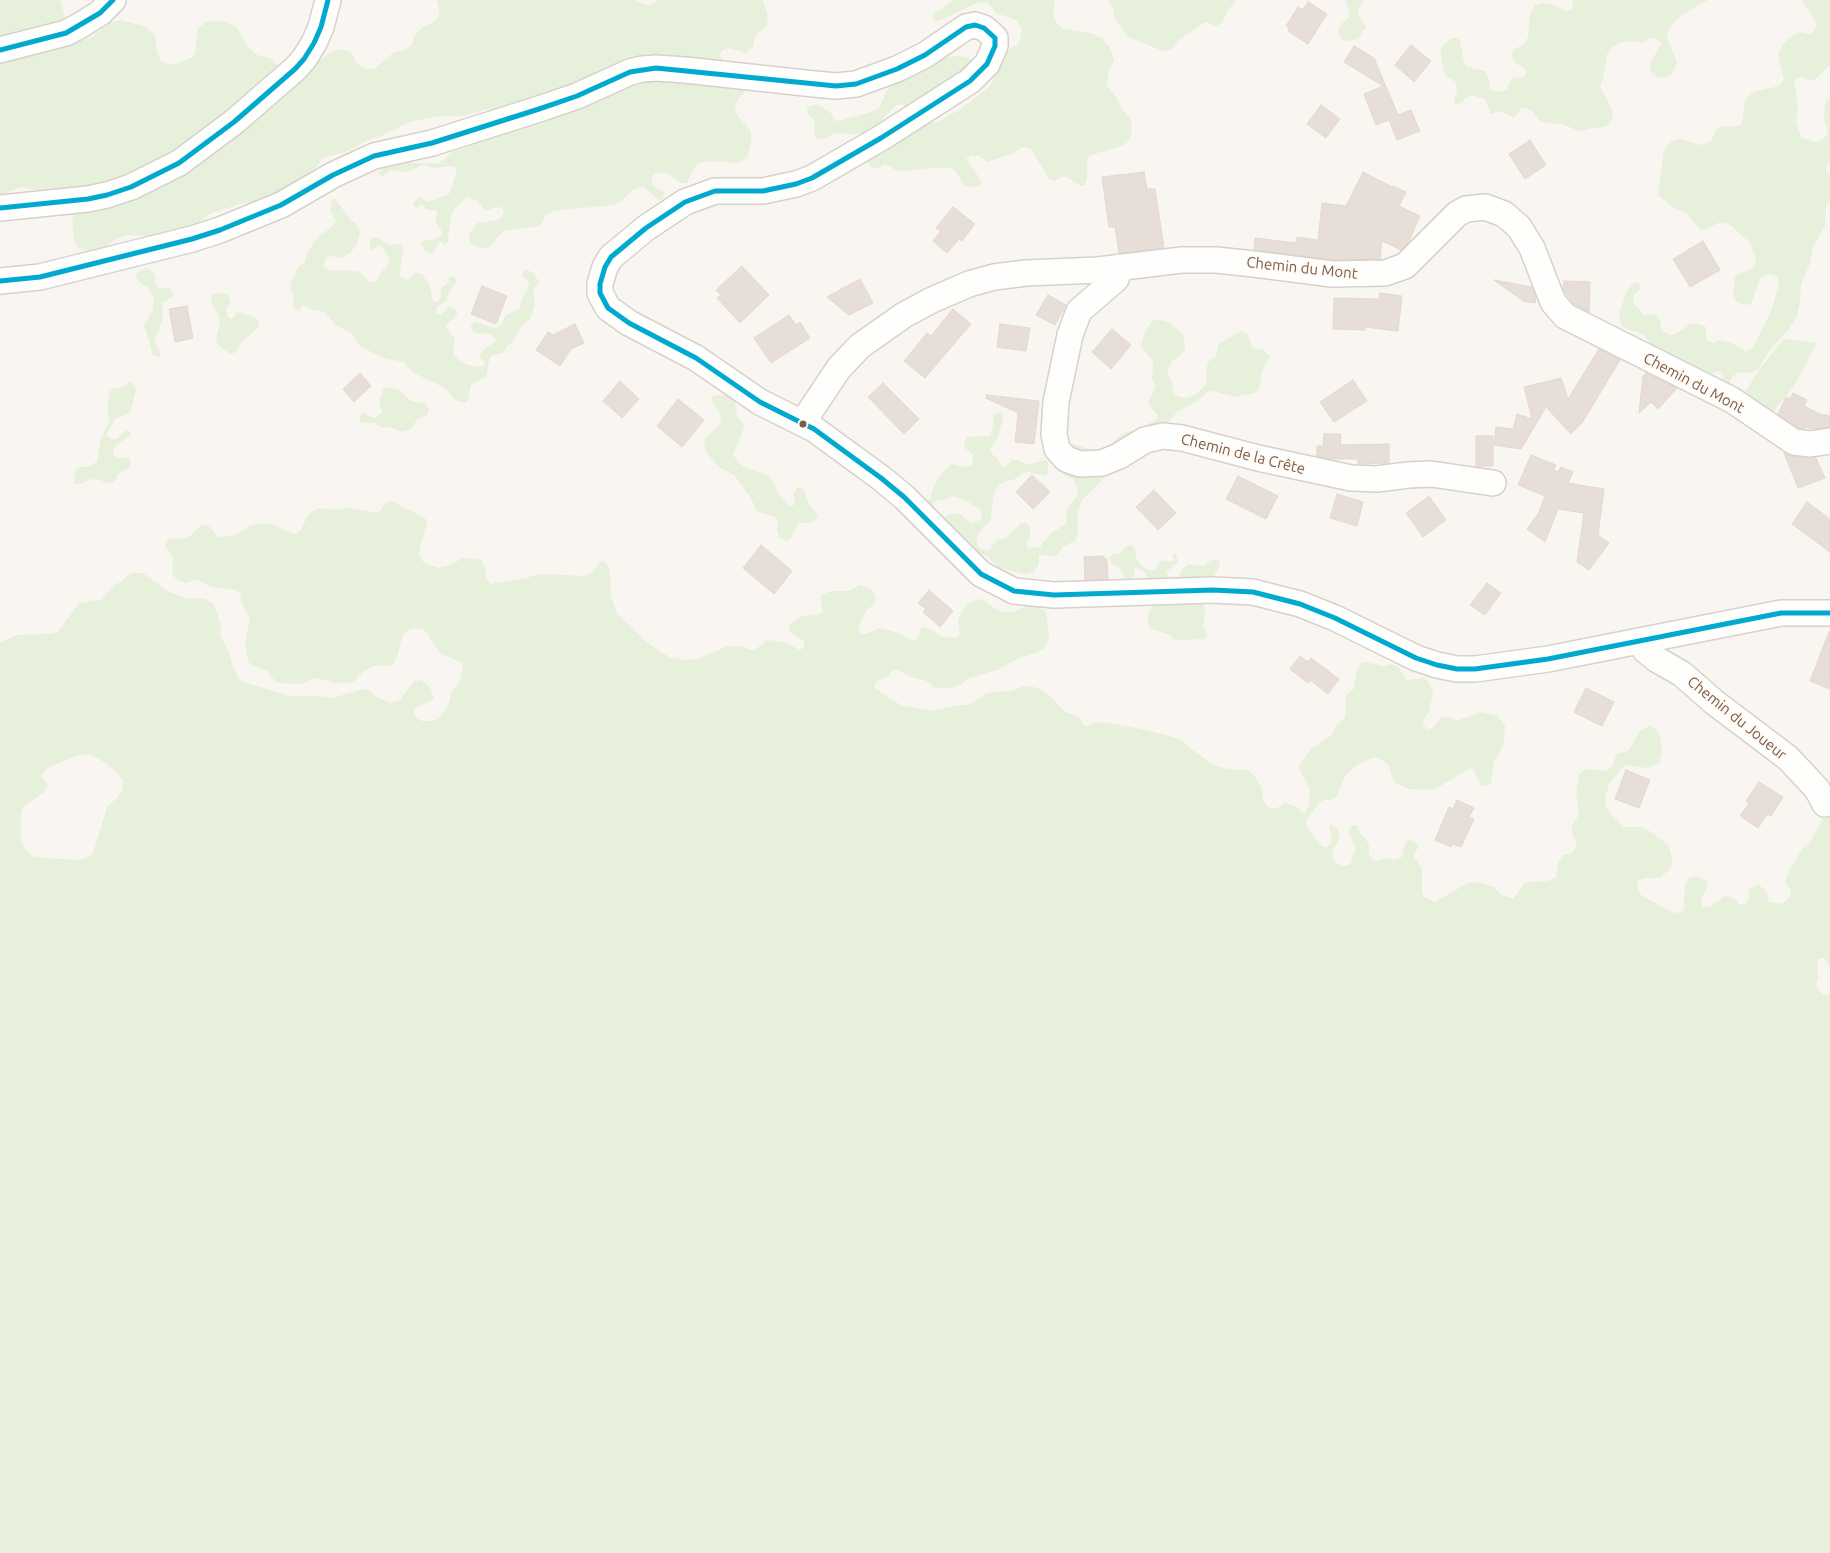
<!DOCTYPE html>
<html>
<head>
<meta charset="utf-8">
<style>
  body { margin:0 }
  canvas { display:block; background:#f9f5f0 }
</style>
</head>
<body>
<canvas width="1830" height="1553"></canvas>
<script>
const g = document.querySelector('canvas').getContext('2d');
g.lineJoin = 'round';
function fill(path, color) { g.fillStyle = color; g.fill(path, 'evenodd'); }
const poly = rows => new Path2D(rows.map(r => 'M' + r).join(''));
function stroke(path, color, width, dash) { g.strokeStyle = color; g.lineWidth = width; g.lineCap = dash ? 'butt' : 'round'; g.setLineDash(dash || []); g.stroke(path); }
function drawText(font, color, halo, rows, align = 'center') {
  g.font = font + ' Ubuntu,sans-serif'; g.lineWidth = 4; g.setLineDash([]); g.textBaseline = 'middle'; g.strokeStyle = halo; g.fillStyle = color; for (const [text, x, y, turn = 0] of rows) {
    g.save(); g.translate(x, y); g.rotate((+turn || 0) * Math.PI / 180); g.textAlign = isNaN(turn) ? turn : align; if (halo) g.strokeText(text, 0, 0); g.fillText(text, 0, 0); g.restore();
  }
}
const green = poly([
  [0,0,60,0,64,13,65,23,77,38,83,40,92,37,111,22,121,20,143,26,155,34,157,53,162,62,171,65,191,58,195,54,198,28,207,21,227,22,237,28,249,48,257,55,272,59,279,66,299,77,328,54,340,49,350,51,357,63,364,68,374,69,393,53,405,50,412,45,415,35,419,30,436,20,440,12,437,0,637,0,637,2,649,5,659,0,763,0,768,16,767,26,755,36,753,47,745,53,730,48,723,50,719,55,746,83,747,88,735,105,737,115,751,131,751,143,747,158,738,163,705,161,698,164,693,169,687,183,681,183,665,172,658,173,654,174,651,181,653,186,664,192,663,198,660,200,656,198,644,187,640,187,631,191,621,202,613,205,553,211,546,215,541,224,535,227,506,230,498,236,492,245,487,248,481,248,472,244,469,240,469,235,477,223,497,220,501,217,504,212,502,208,497,207,487,210,483,208,478,201,467,197,455,208,451,216,448,237,449,242,444,245,442,242,438,242,435,252,432,254,425,250,421,244,423,241,436,239,442,234,441,230,436,223,437,212,435,210,427,210,422,204,415,208,413,204,417,198,420,197,428,202,449,194,457,171,455,167,450,166,436,168,423,165,407,172,391,170,382,177,379,174,380,171,383,168,405,163,437,163,441,162,454,151,466,148,492,132,496,110,488,109,463,116,439,116,410,122,381,136,366,141,351,150,323,158,316,167,292,184,263,201,244,203,211,213,195,226,185,229,171,229,161,233,148,236,130,235,121,237,115,239,105,248,90,252,78,247,75,243,72,223,73,216,79,206,75,191,68,188,53,188,36,190,22,187,0,195],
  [954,0,1055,0,1053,15,1057,24,1063,29,1091,33,1102,38,1109,47,1114,60,1109,70,1106,85,1117,98,1121,108,1131,119,1132,132,1128,142,1121,146,1091,155,1087,159,1087,178,1085,185,1081,186,1067,177,1061,177,1055,181,1049,179,1031,149,1027,147,1021,148,1014,153,987,162,980,156,971,155,966,159,981,180,980,185,972,187,966,186,962,182,955,170,946,167,905,171,896,170,885,164,877,169,870,167,867,161,872,156,880,155,886,152,896,141,909,110,903,104,895,106,879,123,867,132,855,134,834,133,827,138,818,139,814,134,815,127,814,120,808,114,807,107,817,104,832,114,834,121,842,120,871,112,879,108,887,91,895,83,908,76,924,71,939,59,945,57,958,56,969,58,973,63,968,69,950,78,920,98,923,112,936,123,962,108,989,87,1007,54,1011,48,1019,44,1022,28,1016,20,996,13,988,3,979,2,943,19,935,21,932,18,933,14],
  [1108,0,1237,0,1228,10,1223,21,1217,26,1205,22,1181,38,1171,49,1163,51,1128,37,1115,19,1113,7],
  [1346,0,1364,0,1358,8,1359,17,1366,27,1359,37,1354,40,1343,41,1341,39,1338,32,1341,24,1350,17],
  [1573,0,1708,0,1680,16,1668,30,1667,36,1669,44,1677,61,1675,69,1670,75,1663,78,1658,78,1652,73,1650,67,1652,60,1661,44,1656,38,1650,38,1642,43,1632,41,1620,43,1613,47,1607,54,1603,79,1600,86,1613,112,1612,120,1605,127,1592,128,1579,131,1562,124,1547,123,1539,120,1531,110,1525,107,1521,108,1514,118,1501,111,1491,114,1485,99,1471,95,1466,98,1458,105,1454,102,1454,98,1457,90,1456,82,1446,76,1444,72,1440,48,1452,38,1457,38,1460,41,1464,63,1467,67,1485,71,1488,77,1490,88,1496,92,1507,90,1509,83,1513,78,1524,77,1526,72,1524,68,1515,63,1512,55,1513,50,1524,44,1528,37,1530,13,1535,5,1542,3,1553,5,1566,11,1572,10],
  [1802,0,1830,0,1830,65,1813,81,1801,77,1794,81,1798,106,1796,122,1801,138,1817,142,1823,139,1828,134,1824,118,1825,105,1826,100,1830,97,1830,161,1827,165,1826,170,1830,176,1830,200,1826,205,1825,226,1813,247,1810,263,1801,285,1800,302,1796,318,1789,329,1768,352,1757,370,1751,373,1744,372,1737,373,1732,377,1728,387,1721,383,1724,376,1720,372,1718,371,1709,375,1677,364,1662,351,1654,348,1643,334,1622,327,1619,314,1627,291,1632,285,1637,282,1640,284,1640,289,1634,295,1633,300,1635,305,1644,315,1655,314,1660,320,1661,330,1670,335,1675,334,1691,324,1699,324,1706,327,1706,339,1709,342,1714,343,1720,340,1731,343,1746,351,1753,348,1771,311,1779,284,1777,276,1769,274,1760,279,1751,304,1744,305,1736,301,1733,292,1735,277,1740,273,1751,269,1755,266,1756,260,1750,243,1732,226,1725,223,1718,223,1704,230,1700,229,1687,214,1673,207,1658,195,1664,149,1672,141,1681,139,1700,145,1710,142,1717,129,1724,126,1731,127,1742,125,1745,101,1753,92,1779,86,1784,80,1779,60,1779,52,1784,43,1793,35,1801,32,1810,34,1814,31,1817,25,1814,18,1804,5],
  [332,199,335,199,350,219,356,224,360,232,357,244,351,252,341,258,332,256,327,257,324,262,324,267,329,270,348,270,360,272,369,282,376,282,381,272,389,264,389,259,382,246,379,246,372,250,370,248,370,242,372,238,376,237,390,245,400,244,402,245,404,248,399,275,404,279,409,279,416,273,422,274,430,286,433,301,437,302,441,298,441,288,448,283,449,278,452,276,456,278,457,282,451,288,446,301,437,307,436,311,437,314,441,315,448,307,451,307,457,312,457,315,448,323,446,328,455,339,453,354,462,363,477,367,485,366,484,362,480,357,481,352,496,341,494,336,489,334,475,333,471,329,471,325,476,322,491,327,496,328,501,325,506,315,520,309,522,299,529,286,528,281,522,276,523,272,526,270,532,272,538,280,539,283,533,289,535,304,530,319,520,328,514,341,509,344,503,353,490,356,486,377,471,385,468,400,465,403,455,400,445,388,412,372,404,362,383,358,360,346,350,332,335,325,326,313,318,310,314,311,304,305,298,311,295,309,293,305,294,297,290,285,298,267,305,262,307,253,317,238,333,226,336,221,330,211],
  [146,268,153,271,156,278,155,284,158,288,170,288,173,292,173,296,162,304,163,319,155,339,155,343,161,353,159,357,153,355,144,325,153,310,154,297,148,288,138,281,135,274],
  [218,293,226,294,229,297,231,302,226,308,228,318,232,319,237,312,254,317,259,323,258,328,240,343,236,352,231,354,219,346,216,340,220,323,219,315,212,305,211,299,212,295],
  [1156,319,1168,322,1176,328,1182,333,1185,343,1185,349,1182,354,1172,361,1168,369,1168,375,1173,383,1173,395,1185,398,1194,396,1203,388,1207,382,1206,370,1208,362,1216,356,1218,345,1240,331,1246,333,1249,337,1252,348,1263,350,1270,356,1262,372,1259,390,1254,393,1236,397,1210,390,1197,401,1177,412,1166,425,1102,468,1105,475,1103,479,1082,500,1080,505,1077,516,1078,531,1075,541,1062,547,1058,554,1054,556,1039,555,1039,564,1034,572,1025,574,999,568,987,556,979,553,970,542,962,537,954,527,946,524,944,517,949,514,959,514,972,523,981,520,982,513,979,509,965,500,954,496,943,500,937,500,934,502,933,509,923,505,931,498,933,489,939,476,950,465,954,464,964,467,972,465,973,455,965,448,964,443,967,437,989,436,992,432,994,415,998,412,1002,413,1003,418,998,437,990,450,993,455,996,457,1002,466,1005,468,1012,460,1019,460,1027,465,1045,460,1048,462,1048,473,1045,476,1028,472,1023,473,1013,480,1004,482,997,486,993,497,991,519,989,523,979,532,976,540,979,548,989,551,996,541,1006,538,1021,523,1026,523,1030,527,1030,534,1026,545,1029,548,1040,547,1050,534,1066,524,1067,508,1078,495,1076,485,1073,479,1063,475,1068,445,1072,444,1093,450,1105,450,1113,444,1115,440,1122,434,1128,431,1136,430,1156,420,1158,416,1148,403,1156,386,1152,379,1153,361,1141,346,1145,332,1151,322],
  [1784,339,1817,343,1794,386,1771,414,1743,395,1759,370],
  [130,381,134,384,136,390,130,413,115,419,106,435,111,439,117,439,123,433,127,430,130,432,130,436,116,445,113,451,114,456,119,458,129,457,131,465,127,469,118,474,114,482,109,484,100,480,92,479,80,484,75,484,74,480,76,470,80,467,86,467,97,462,101,438,109,422,108,409,109,392,113,389,124,387],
  [387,387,398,389,411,401,425,403,429,409,427,416,417,419,412,428,403,432,390,427,382,428,375,423,362,423,359,419,362,412,375,418,382,413,379,398,382,396,383,389],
  [715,395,726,395,731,397,735,402,737,416,744,425,742,434,733,454,737,461,744,467,769,476,773,481,779,495,790,507,795,504,793,494,797,488,803,488,809,504,818,515,815,521,811,523,800,523,797,525,792,537,787,541,780,538,777,531,778,523,776,517,757,512,751,498,735,476,718,466,707,453,704,445,705,438,718,426,721,420,720,412,715,407,712,401,712,397],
  [391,501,425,518,427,523,420,547,419,555,424,563,438,568,448,566,463,558,478,559,482,561,485,568,486,579,491,584,526,578,539,574,585,576,594,571,601,561,604,562,608,566,610,572,611,596,617,614,648,643,669,657,686,660,698,659,728,646,740,646,753,651,768,640,784,642,800,650,804,647,804,641,789,631,789,625,802,616,819,614,823,612,820,597,823,594,832,591,848,591,860,585,870,588,875,594,876,599,874,604,867,610,858,626,860,633,866,634,880,628,898,633,913,641,916,640,922,627,931,629,942,637,957,638,960,634,958,621,962,611,966,605,976,600,982,599,1000,612,1014,612,1029,605,1035,605,1046,612,1049,638,1044,648,1036,653,1014,660,1000,669,967,679,960,685,952,688,936,688,924,680,911,677,897,670,892,671,889,675,876,682,874,687,892,700,901,705,931,711,959,705,969,705,985,694,992,692,1012,691,1024,686,1030,686,1040,689,1050,696,1065,712,1078,716,1082,720,1082,724,1086,727,1095,722,1108,723,1146,730,1173,737,1182,740,1190,748,1214,765,1227,769,1246,770,1253,774,1262,788,1263,801,1269,808,1277,808,1285,803,1297,807,1301,812,1305,813,1309,805,1310,793,1307,783,1299,769,1300,764,1312,748,1333,734,1336,725,1345,717,1346,710,1345,699,1350,691,1354,689,1357,670,1360,664,1365,662,1383,666,1392,664,1398,667,1407,680,1425,678,1428,681,1433,693,1429,712,1424,719,1423,724,1428,730,1433,728,1442,717,1449,717,1456,721,1482,712,1497,716,1505,725,1504,740,1501,750,1494,761,1491,783,1487,786,1480,785,1474,770,1470,768,1434,790,1408,789,1394,782,1388,764,1378,758,1372,758,1357,765,1345,776,1337,796,1332,800,1324,800,1319,803,1307,819,1307,825,1309,831,1323,847,1327,847,1331,843,1332,839,1329,827,1331,824,1336,828,1339,832,1339,839,1332,852,1333,859,1338,864,1345,866,1350,865,1356,848,1348,830,1352,825,1357,826,1361,835,1366,839,1369,846,1369,855,1376,861,1387,858,1395,860,1402,857,1404,846,1408,840,1414,841,1419,847,1414,853,1414,857,1422,868,1422,892,1424,897,1435,902,1468,883,1476,882,1494,887,1500,894,1513,899,1524,884,1530,882,1547,881,1556,877,1559,861,1563,855,1570,854,1574,851,1577,843,1571,830,1572,826,1577,818,1579,810,1576,793,1579,775,1582,771,1588,769,1605,771,1613,766,1616,754,1628,751,1641,730,1650,726,1658,731,1660,735,1662,752,1659,764,1644,768,1626,765,1621,769,1609,784,1605,798,1606,806,1610,813,1624,827,1640,827,1648,830,1667,844,1671,853,1672,862,1670,869,1660,878,1645,878,1638,881,1637,889,1641,895,1672,912,1680,913,1684,909,1685,885,1689,878,1695,876,1706,880,1708,884,1701,901,1703,907,1710,907,1725,896,1731,897,1735,899,1739,904,1745,905,1749,900,1749,890,1754,886,1759,885,1766,891,1769,902,1783,904,1791,895,1791,891,1785,881,1789,871,1802,849,1811,841,1825,814,1830,813,1830,968,1824,958,1819,958,1817,962,1818,977,1816,984,1817,989,1824,995,1830,994,1830,1553,0,1553,0,643,17,635,50,634,58,632,79,603,101,600,116,584,121,582,128,575,133,573,143,573,167,591,186,598,205,599,214,604,221,625,220,636,228,649,233,668,239,679,243,682,291,696,314,696,332,698,364,689,369,690,378,698,391,703,399,701,414,681,421,680,430,687,434,699,415,708,414,714,416,718,422,721,432,721,438,719,447,708,452,692,460,680,463,666,460,662,442,654,434,645,427,633,423,629,412,628,403,634,398,654,393,665,372,666,364,671,353,682,334,683,325,680,314,678,300,684,280,683,276,682,267,671,251,665,248,661,245,643,250,618,242,604,240,594,236,590,211,587,197,579,186,583,176,579,172,573,173,556,165,546,169,538,183,539,189,537,200,526,205,525,210,527,218,537,223,537,236,535,251,525,262,524,273,524,285,531,296,534,301,530,307,517,312,512,319,508,335,510,350,508,376,513,381,510,383,505],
  [87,754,94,756,111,767,123,780,122,790,118,797,107,807,93,853,84,859,75,860,33,857,27,852,21,841,21,814,23,807,44,792,48,784,43,780,42,774,49,767,76,756],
  [1128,545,1131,545,1135,549,1136,558,1139,562,1144,568,1152,571,1155,570,1160,562,1165,560,1169,562,1174,561,1173,554,1176,553,1178,562,1166,572,1168,577,1174,579,1178,577,1183,569,1189,564,1204,566,1211,560,1217,559,1220,562,1220,565,1214,576,1202,576,1200,579,1205,612,1203,626,1207,634,1205,639,1178,640,1174,639,1168,634,1149,628,1148,616,1156,598,1147,581,1147,574,1138,568,1134,569,1134,577,1129,579,1125,578,1120,569,1111,563,1110,557,1114,553,1118,554]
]);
const building = poly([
  [1308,2,1327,14,1308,44,1288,31,1290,28,1286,26,1298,7,1303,10,1308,2],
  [1411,45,1431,61,1414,82,1395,65,1411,45],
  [1354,46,1374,58,1398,115,1411,110,1420,131,1397,140,1389,120,1376,125,1364,94,1383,86,1344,62,1354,46],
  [1321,105,1340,119,1326,138,1307,124,1321,105],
  [1530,140,1546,165,1525,179,1509,154,1530,140],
  [1144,172,1147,189,1155,189,1164,248,1119,253,1115,227,1109,227,1102,177,1144,172],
  [1363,172,1392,187,1393,186,1406,192,1399,206,1420,216,1408,243,1401,250,1382,241,1380,259,1333,260,1254,250,1255,238,1296,243,1297,237,1318,240,1322,203,1346,206,1363,172],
  [953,207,975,224,962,241,959,239,947,253,933,241,941,231,936,228,953,207],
  [1703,241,1720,270,1690,287,1673,259,1703,241],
  [742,266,769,295,740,323,717,298,721,295,716,290,742,266],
  [860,279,873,303,849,315,827,297,860,279],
  [1494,280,1532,287,1536,299,1535,303,1523,301,1494,280],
  [1564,281,1590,282,1589,312,1574,304,1566,294,1563,289,1564,281],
  [482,286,507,296,496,324,471,314,482,286],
  [1380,293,1402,296,1398,331,1365,327,1365,330,1333,329,1334,298,1379,299,1380,293],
  [1048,295,1066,305,1055,325,1036,315,1048,295],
  [187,306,193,338,175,342,169,309,187,306],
  [953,309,971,324,925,378,904,361,927,333,931,336,953,309],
  [789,315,796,325,800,322,810,338,771,363,754,338,789,315],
  [575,324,584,343,571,349,560,366,536,350,548,332,553,335,575,324],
  [1000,324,1030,328,1026,351,997,347,1000,324],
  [1112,329,1131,345,1111,369,1092,352,1112,329],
  [1599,349,1620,360,1582,423,1571,434,1546,407,1521,449,1494,445,1496,427,1513,429,1517,414,1532,419,1524,387,1561,378,1568,399,1599,349],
  [360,373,371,386,354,402,343,389,360,373],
  [1646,373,1677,388,1658,409,1651,402,1639,413,1643,376,1646,373],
  [1353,380,1367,401,1334,422,1320,402,1353,380],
  [620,381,639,399,622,418,603,401,620,381],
  [883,383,919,419,904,434,868,397,883,383],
  [1793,393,1807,400,1804,406,1820,414,1830,416,1830,427,1814,429,1804,427,1805,429,1799,428,1778,414,1786,397,1790,399,1793,393],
  [987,395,1039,401,1034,444,1015,442,1018,413,986,398,987,395],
  [678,399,704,420,682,447,657,426,678,399],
  [1324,434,1341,434,1340,445,1389,444,1389,463,1358,464,1358,459,1330,459,1317,456,1317,446,1323,446,1324,434],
  [1476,436,1493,436,1493,466,1476,466,1476,436],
  [1784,453,1792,456,1816,458,1825,478,1798,488,1784,453],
  [1531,455,1556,465,1554,469,1557,472,1561,467,1573,472,1568,483,1604,489,1598,535,1609,543,1589,570,1577,562,1584,513,1558,509,1545,542,1527,529,1538,514,1545,496,1518,485,1531,455],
  [1032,475,1050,492,1033,509,1016,492,1032,475],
  [1238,476,1278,496,1266,519,1226,499,1238,476],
  [1154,490,1176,513,1158,530,1136,507,1154,490],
  [1337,494,1363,502,1357,526,1330,518,1337,494],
  [1429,496,1446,520,1423,537,1406,513,1429,496],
  [1807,502,1830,519,1830,552,1792,524,1807,502],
  [761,545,792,571,774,594,743,568,761,545],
  [1104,556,1104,559,1107,559,1108,579,1085,580,1084,557,1104,556],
  [1487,583,1501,593,1485,615,1470,605,1487,583],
  [929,590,953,611,940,627,923,612,926,609,918,603,929,590],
  [1829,632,1830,632,1830,689,1810,681,1829,632],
  [1300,656,1308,662,1311,658,1339,679,1328,694,1310,680,1308,683,1290,669,1300,656],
  [1586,688,1614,702,1602,726,1574,712,1586,688],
  [1626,770,1650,780,1639,808,1615,799,1626,770],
  [1759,782,1783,797,1771,816,1767,814,1758,828,1740,816,1749,803,1746,801,1759,782],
  [1457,800,1474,808,1469,817,1474,819,1461,847,1452,844,1451,847,1435,840,1449,807,1453,809,1457,800]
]);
const minor = poly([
  [0,50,66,33,81,25,100,13,113,0],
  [0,208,88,199,107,195,131,187,179,163,234,122,295,69,304,59,314,43,321,27,328,0],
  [1120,267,1116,279,1079,311,1070,335,1056,402,1054,434,1057,449,1066,459,1080,464,1102,463,1119,456,1145,440,1163,436,1182,438,1258,458,1351,478,1377,479,1408,475,1431,474,1493,483],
  [0,281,40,277,192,239,220,230,281,205,333,175,374,156,432,143,539,109,577,96,630,72,642,69,656,68,685,70,814,84,836,86,856,84,897,69,925,55,966,27,975,25,984,28,990,33,995,38,995,46,987,64,970,81,881,138,812,178,796,184,763,191,715,191,685,202,646,228,611,257,605,267,600,284,600,293,608,308,629,323,696,358,760,402,814,429,881,478,904,497,981,574,1014,591,1054,595,1213,590,1253,592,1300,604,1335,618,1416,658,1437,665,1457,669,1475,669,1548,659,1781,613,1830,613],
  [803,422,839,368,860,346,904,315,932,300,969,284,994,277,1026,273,1098,270,1182,260,1216,260,1254,264,1332,274,1385,273,1405,266,1457,214,1466,209,1485,207,1504,214,1519,227,1532,248,1553,302,1565,316,1732,400,1794,442,1810,444,1830,441],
  [1640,642,1645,650,1656,659,1682,674,1714,702,1788,758,1817,789,1825,804]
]);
const bus1 = poly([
  [0,50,66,33,100,13,113,0],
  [0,208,88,199,107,195,131,187,179,163,234,122,295,69,304,59,314,43,321,27,328,0],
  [0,281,40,277,192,239,220,230,281,205,333,175,374,156,432,143,539,109,577,96,630,72,656,68,836,86,856,84,897,69,925,55,966,27,975,25,984,28,995,38,995,46,987,64,970,81,881,138,812,178,796,184,763,191,715,191,685,202,646,228,611,257,605,267,600,284,600,293,608,308,629,323,696,358,760,402,814,429,881,478,904,497,981,574,1014,591,1054,595,1213,590,1253,592,1300,604,1335,618,1416,658,1437,665,1457,669,1475,669,1548,659,1781,613,1830,613]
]);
const markers = [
  [803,424,4.5,"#7a5c4d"]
];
const streetNames = [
  ["Chemin du Mont",1302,268,6],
  ["Chemin du Mont",1694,383,28],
  ["Chemin de la Crête",1243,454,14],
  ["Chemin du Joueur",1737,718,39]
];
fill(green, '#e7f0db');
fill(building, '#e6ded7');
stroke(building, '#e2d8d2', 1);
stroke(minor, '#d7d1cb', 28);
stroke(minor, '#fefefd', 25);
stroke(bus1, '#00a9ce', 5);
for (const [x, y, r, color] of markers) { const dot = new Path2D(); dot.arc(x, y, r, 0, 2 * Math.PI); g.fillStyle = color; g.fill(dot); stroke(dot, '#fffaf3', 2); }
drawText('15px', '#7a5c4d', '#fffaf3', streetNames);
</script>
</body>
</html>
